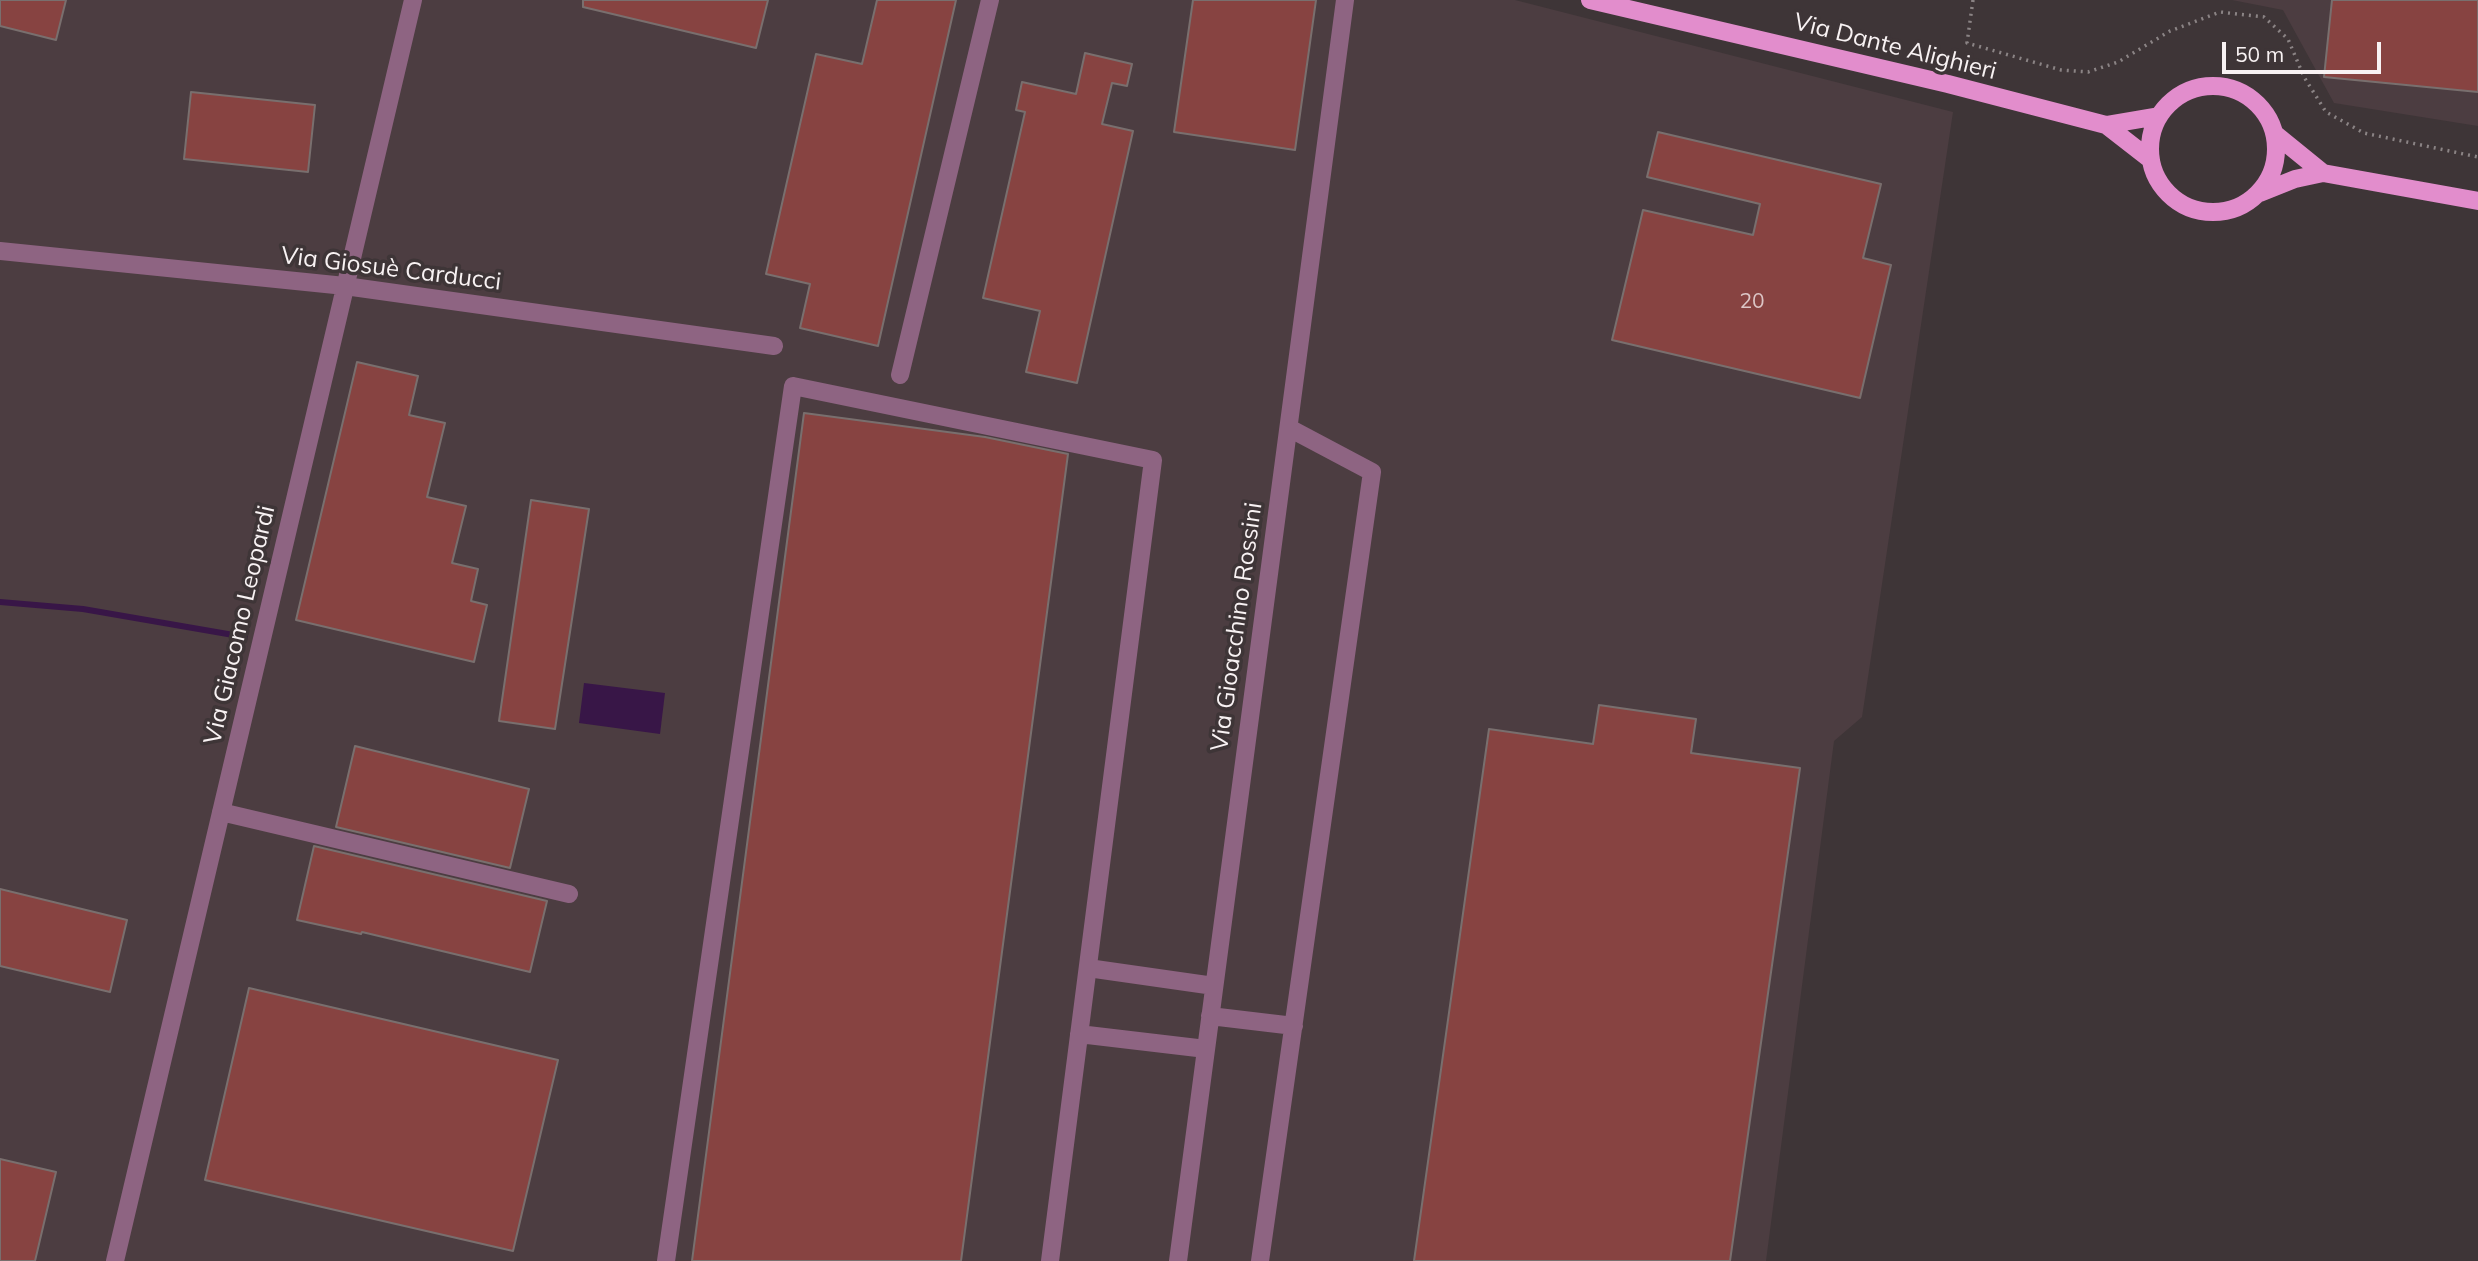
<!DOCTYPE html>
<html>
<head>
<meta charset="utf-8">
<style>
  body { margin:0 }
  #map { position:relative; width:2478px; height:1261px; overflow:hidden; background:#3e3537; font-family:Mulish,sans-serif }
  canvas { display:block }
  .scale { position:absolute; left:2222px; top:42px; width:159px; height:32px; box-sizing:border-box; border:4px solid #f8f2f3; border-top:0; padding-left:9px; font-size:21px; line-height:24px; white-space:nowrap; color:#f8f2f3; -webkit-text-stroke:5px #3e3537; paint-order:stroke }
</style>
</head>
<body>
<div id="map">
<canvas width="2478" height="1261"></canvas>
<div class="scale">50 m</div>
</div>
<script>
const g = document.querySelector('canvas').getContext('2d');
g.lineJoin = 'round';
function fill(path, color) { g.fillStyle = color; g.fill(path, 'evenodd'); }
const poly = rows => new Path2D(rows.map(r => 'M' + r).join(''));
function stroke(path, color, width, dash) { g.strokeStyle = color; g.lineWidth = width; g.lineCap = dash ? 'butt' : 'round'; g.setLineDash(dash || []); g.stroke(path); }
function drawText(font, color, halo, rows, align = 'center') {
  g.font = font + ' Mulish,sans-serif'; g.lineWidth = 7; g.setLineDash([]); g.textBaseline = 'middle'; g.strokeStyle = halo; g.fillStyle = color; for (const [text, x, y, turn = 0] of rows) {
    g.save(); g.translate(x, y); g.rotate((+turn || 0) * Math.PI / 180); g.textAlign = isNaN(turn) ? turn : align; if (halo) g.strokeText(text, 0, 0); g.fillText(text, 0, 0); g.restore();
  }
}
const built = poly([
  [0,0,1515,0,1953,112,1862,717,1834,741,1766,1261,0,1261],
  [2232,0,2478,0,2478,126,2334,103,2283,10]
]);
const water = poly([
  [584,683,665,693,660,734,579,723]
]);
const stream = poly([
  [0,602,83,609,245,637]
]);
const building = poly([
  [0,0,66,0,56,40,0,26,0,0],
  [583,0,768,0,756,48,583,7,583,0],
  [877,0,956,0,878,346,800,328,810,284,766,274,816,54,862,64,877,0],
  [1193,0,1316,0,1295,150,1174,132,1193,0],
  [2332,0,2478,0,2478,92,2324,77,2332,0],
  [1085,53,1132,64,1127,86,1112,83,1102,124,1133,131,1077,383,1026,372,1040,311,983,298,1025,112,1016,110,1022,82,1076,94,1085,53],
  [191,92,315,105,308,172,184,159,191,92],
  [1658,132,1881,184,1863,258,1891,265,1860,398,1612,340,1643,210,1753,235,1760,204,1647,177,1658,132],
  [357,362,418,376,409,415,445,423,427,497,466,506,452,563,478,569,471,601,487,605,474,662,296,620,357,362],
  [804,413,985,437,1068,454,961,1261,692,1261,804,413],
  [531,500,589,509,555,729,499,721,531,500],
  [1599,705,1696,719,1691,753,1800,768,1730,1261,1414,1261,1489,729,1593,744,1599,705],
  [355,746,529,789,510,868,336,827,355,746],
  [314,846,547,901,530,972,362,932,361,934,297,920,314,846],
  [0,889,127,920,110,992,0,966,0,889],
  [249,988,558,1060,513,1251,205,1180,249,988],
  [0,1159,56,1172,35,1261,0,1261,0,1159]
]);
const path = poly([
  [1973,0,1967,43,2061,70,2088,72,2118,62,2170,31,2220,12,2264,17,2288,39,2304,77,2326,112,2364,133,2478,157]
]);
const minor = poly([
  [0,251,345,286,774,346],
  [900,375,990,0],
  [221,812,569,894],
  [1088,968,1214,986],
  [1210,1016,1294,1026],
  [1079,1034,1206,1049],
  [115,1261,413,0],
  [666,1261,793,386,1153,460,1050,1261],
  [1178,1261,1345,0],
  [1260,1261,1372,472,1289,428]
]);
const major = poly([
  [1590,0,1948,84,2106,125,2151,160],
  '2150 149a63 63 0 1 1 126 0a63 63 0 1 1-126 0Z',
  [2106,125,2159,116],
  [2275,134,2323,173],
  [2260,193,2295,179,2323,173,2478,201]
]);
const numberNames = [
  ["20",1752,302]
];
const streetNames = [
  ["Via Dante Alighieri",1895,47,14],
  ["Via Giosuè Carducci",391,269,7],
  ["Via Giacomo Leopardi",240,625,-77],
  ["Via Gioacchino Rossini",1237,627,-82]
];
fill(built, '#4c3d41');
fill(water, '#381647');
stroke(stream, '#381647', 6);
fill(building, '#874341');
stroke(building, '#796f6e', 2);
stroke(path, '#8b8485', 3.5, [2, 5]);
stroke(minor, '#8e6482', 18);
stroke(major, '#e28dcc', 18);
drawText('21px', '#dcc6c6', null, numberNames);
drawText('24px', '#f8f2f3', '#3e3537', streetNames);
</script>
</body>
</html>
